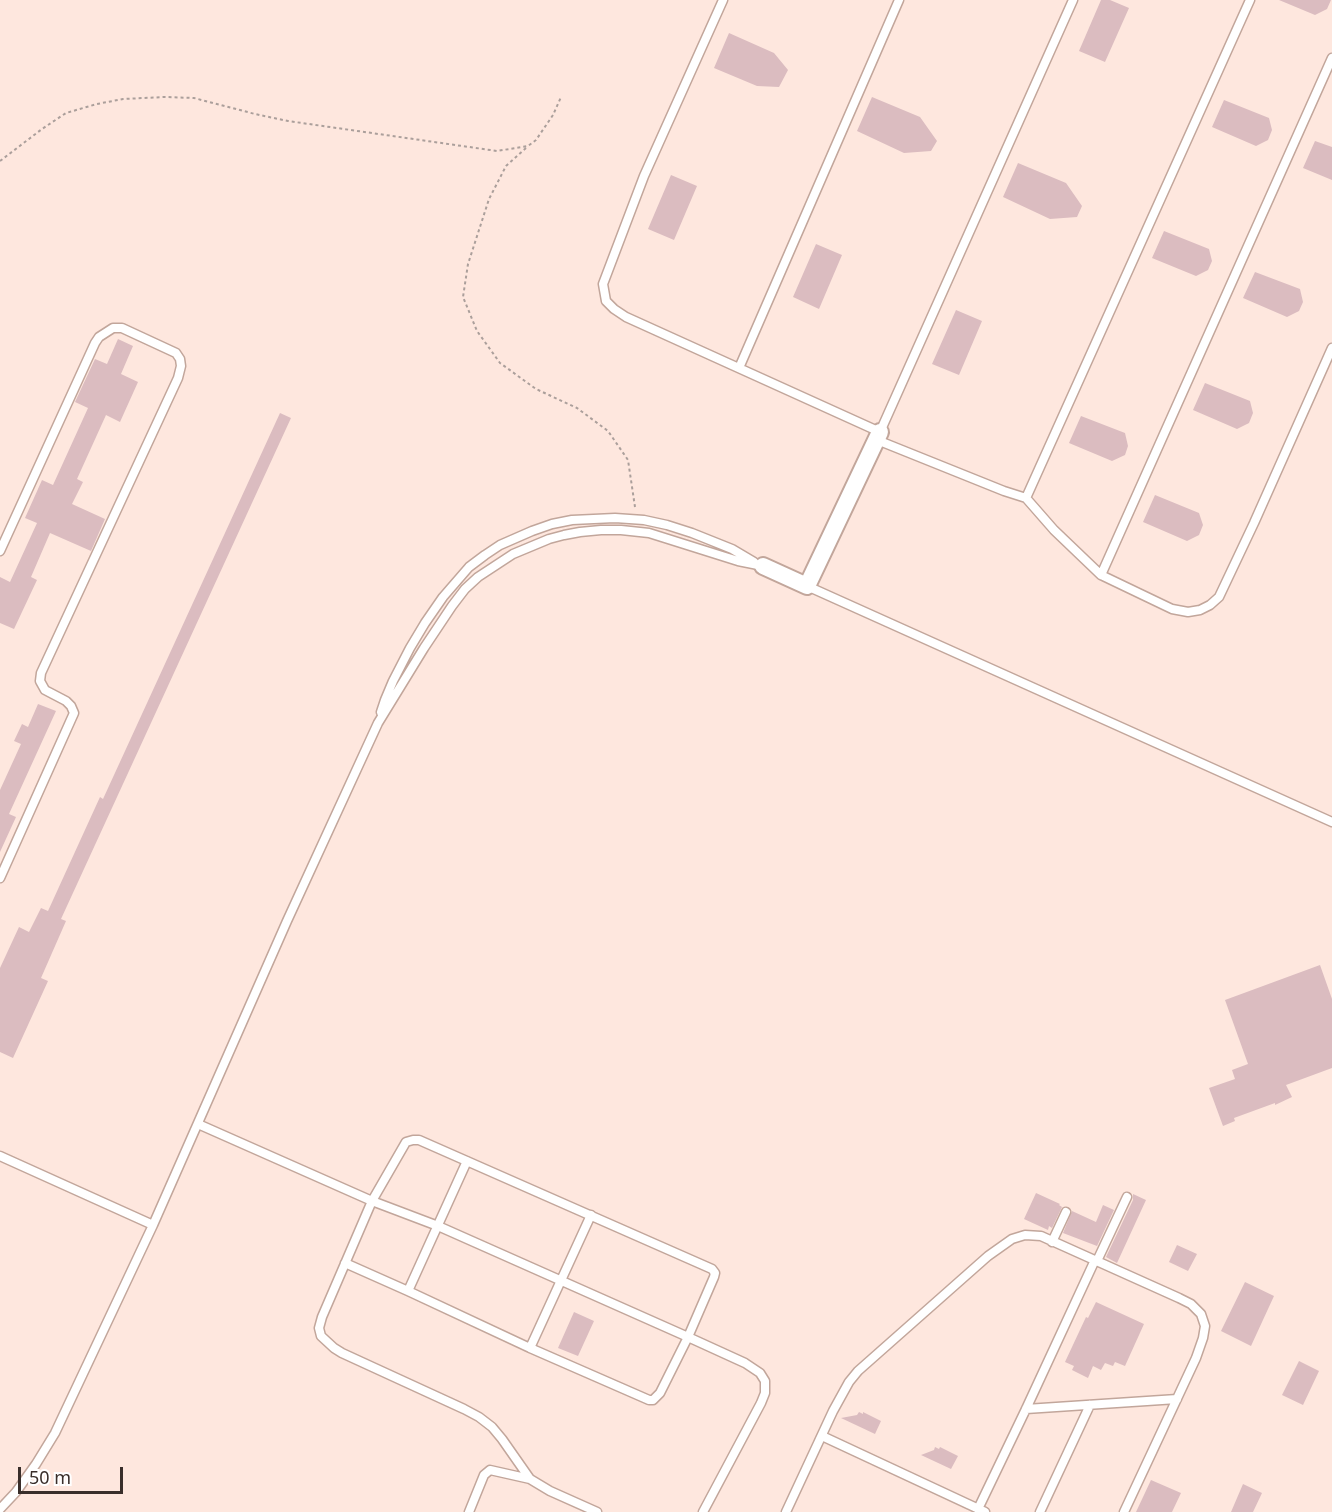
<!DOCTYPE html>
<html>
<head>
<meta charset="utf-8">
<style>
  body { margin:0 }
  #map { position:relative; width:1332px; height:1512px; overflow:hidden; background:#fff3ee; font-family:"Noto Sans",sans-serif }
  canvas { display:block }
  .scale { position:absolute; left:18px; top:1467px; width:105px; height:27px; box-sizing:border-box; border:3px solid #392e2a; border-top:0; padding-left:8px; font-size:18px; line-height:21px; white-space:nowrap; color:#392e2a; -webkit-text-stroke:4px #fff; paint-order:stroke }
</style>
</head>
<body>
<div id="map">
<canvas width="1332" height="1512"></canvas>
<div class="scale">50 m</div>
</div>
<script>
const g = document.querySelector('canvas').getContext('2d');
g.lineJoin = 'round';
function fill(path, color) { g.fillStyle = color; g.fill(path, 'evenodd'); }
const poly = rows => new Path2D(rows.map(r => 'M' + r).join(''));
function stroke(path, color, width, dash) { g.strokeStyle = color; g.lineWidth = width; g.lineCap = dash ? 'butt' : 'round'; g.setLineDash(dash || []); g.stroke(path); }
const built = poly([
  [0,0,1332,0,1332,1512,0,1512]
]);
const building = poly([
  [1101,0,1110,0,1129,8,1105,62,1079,51],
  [1279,0,1331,0,1327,9,1315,15],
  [729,33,774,53,788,70,779,87,757,86,714,68],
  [872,97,920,117,937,141,931,151,904,153,857,131],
  [1224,100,1269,118,1272,130,1268,140,1256,146,1212,127],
  [1315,141,1332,147,1332,180,1303,168],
  [1018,163,1066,183,1082,206,1077,217,1050,219,1003,197],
  [671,175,697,186,674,240,648,229],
  [1164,231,1209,249,1212,261,1208,270,1196,276,1152,258],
  [816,244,842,255,819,309,793,297],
  [1255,272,1300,289,1303,302,1299,311,1287,317,1243,298],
  [956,310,982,321,959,375,932,364],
  [118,339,133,346,121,374,138,382,120,422,106,415,77,479,83,482,72,504,105,519,91,551,50,533,31,577,37,580,14,629,0,623,0,577,10,582,37,523,25,518,42,480,53,485,88,408,75,402,95,359,107,364],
  [1205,383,1250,401,1253,413,1249,423,1237,429,1193,410],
  [280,413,291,418,61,919,66,921,41,978,48,981,13,1058,0,1052,0,968,19,927,29,932,41,908,48,911,100,797,103,799],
  [1081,416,1125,433,1128,446,1125,455,1112,461,1069,443],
  [1155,495,1199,513,1203,525,1199,535,1187,541,1143,522],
  [38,704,56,711,9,814,16,817,0,852,0,790,21,744,14,741,22,724,28,727],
  [1320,965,1332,999,1332,1068,1286,1085,1292,1097,1275,1105,1275,1103,1234,1118,1235,1121,1223,1126,1209,1088,1235,1079,1232,1070,1248,1064,1225,1000],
  [1036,1193,1060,1204,1059,1205,1062,1207,1052,1228,1049,1226,1048,1230,1024,1219],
  [1133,1194,1146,1200,1117,1263,1106,1257,1133,1200],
  [1103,1205,1114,1210,1097,1246,1063,1233,1072,1211,1096,1222],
  [1177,1245,1197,1254,1188,1271,1169,1262],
  [1245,1282,1274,1296,1251,1346,1221,1331],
  [1096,1302,1144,1324,1125,1366,1115,1362,1113,1366,1105,1363,1101,1370,1093,1366,1088,1378,1072,1370,1074,1366,1065,1362,1086,1317,1088,1318],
  [574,1312,594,1321,578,1356,558,1348],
  [1299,1361,1319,1371,1303,1405,1282,1395],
  [859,1412,863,1414,863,1412,881,1421,875,1434,841,1418,857,1415],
  [935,1447,939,1449,940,1447,958,1456,951,1469,921,1455,934,1450],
  [1151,1480,1181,1493,1172,1512,1136,1512],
  [1243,1484,1262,1493,1253,1512,1231,1512]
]);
const path = poly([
  [526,148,506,166,489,199,468,264,463,297,477,331,500,363,536,389,577,408,608,431,628,460,635,507],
  [0,161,42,129,66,113,97,104,123,99,165,97,194,98,255,114,288,121,497,151,528,146,536,140,553,115,561,97]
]);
const lane = poly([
  [723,0,644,176,603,284,606,301,614,309,626,317,880,432,1073,0],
  [739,368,899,0],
  [877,440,1004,491,1026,498,1250,0],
  [1026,498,1054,530,1101,575,1172,609,1188,612,1200,610,1210,605,1219,597,1254,523,1332,348],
  [0,551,95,343,99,337,113,328,122,328,176,353,180,359,181,366,178,378,41,673,40,681,45,690,66,701,71,706,74,713,0,878],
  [1101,575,1332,58],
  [807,586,1332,822],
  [381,712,385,700,393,681,410,648,425,623,443,597,469,567,485,555,500,545,532,531,552,524,572,520,615,518,644,520,667,525,692,533,732,549,754,562],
  [198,1124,372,1201,438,1226,688,1337,745,1363,760,1373,765,1381,765,1393,761,1403,703,1512],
  [0,1156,153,1225],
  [1052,1242,1066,1212],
  [1097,1261,1127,1197],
  [345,1263,408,1291,530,1348,649,1400,653,1400,660,1393,688,1337,714,1277,715,1273,712,1269,419,1140,413,1140,406,1142,372,1201,322,1317,319,1328,321,1336,334,1348,342,1353,464,1409,479,1417,492,1427,502,1439,530,1479,550,1491,597,1512],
  [408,1291,467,1161],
  [530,1348,591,1215],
  [1026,1409,1177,1399],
  [822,1436,985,1512],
  [0,1509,16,1492,36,1464,55,1433,153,1225,287,921,378,723,424,648,452,606,465,589,478,577,513,554,549,539,564,535,580,532,601,530,621,530,649,533,738,561,763,566],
  [978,1509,1026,1409,1095,1260],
  [469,1512,484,1475,490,1470,530,1479],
  [786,1512,833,1411,849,1382,858,1371,988,1256,1012,1239,1025,1235,1041,1236,1179,1298,1191,1304,1201,1314,1205,1326,1203,1338,1196,1358,1124,1512],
  [1040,1512,1090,1405]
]);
const street = poly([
  [763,566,807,586,880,432]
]);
fill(built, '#fee7de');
fill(building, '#dbbcc0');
stroke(lane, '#c2a69b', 11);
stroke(street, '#c2a69b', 20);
stroke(path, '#ab9f9b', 2, [3, 3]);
stroke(lane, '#fff', 8);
stroke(street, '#fff', 16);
</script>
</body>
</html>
